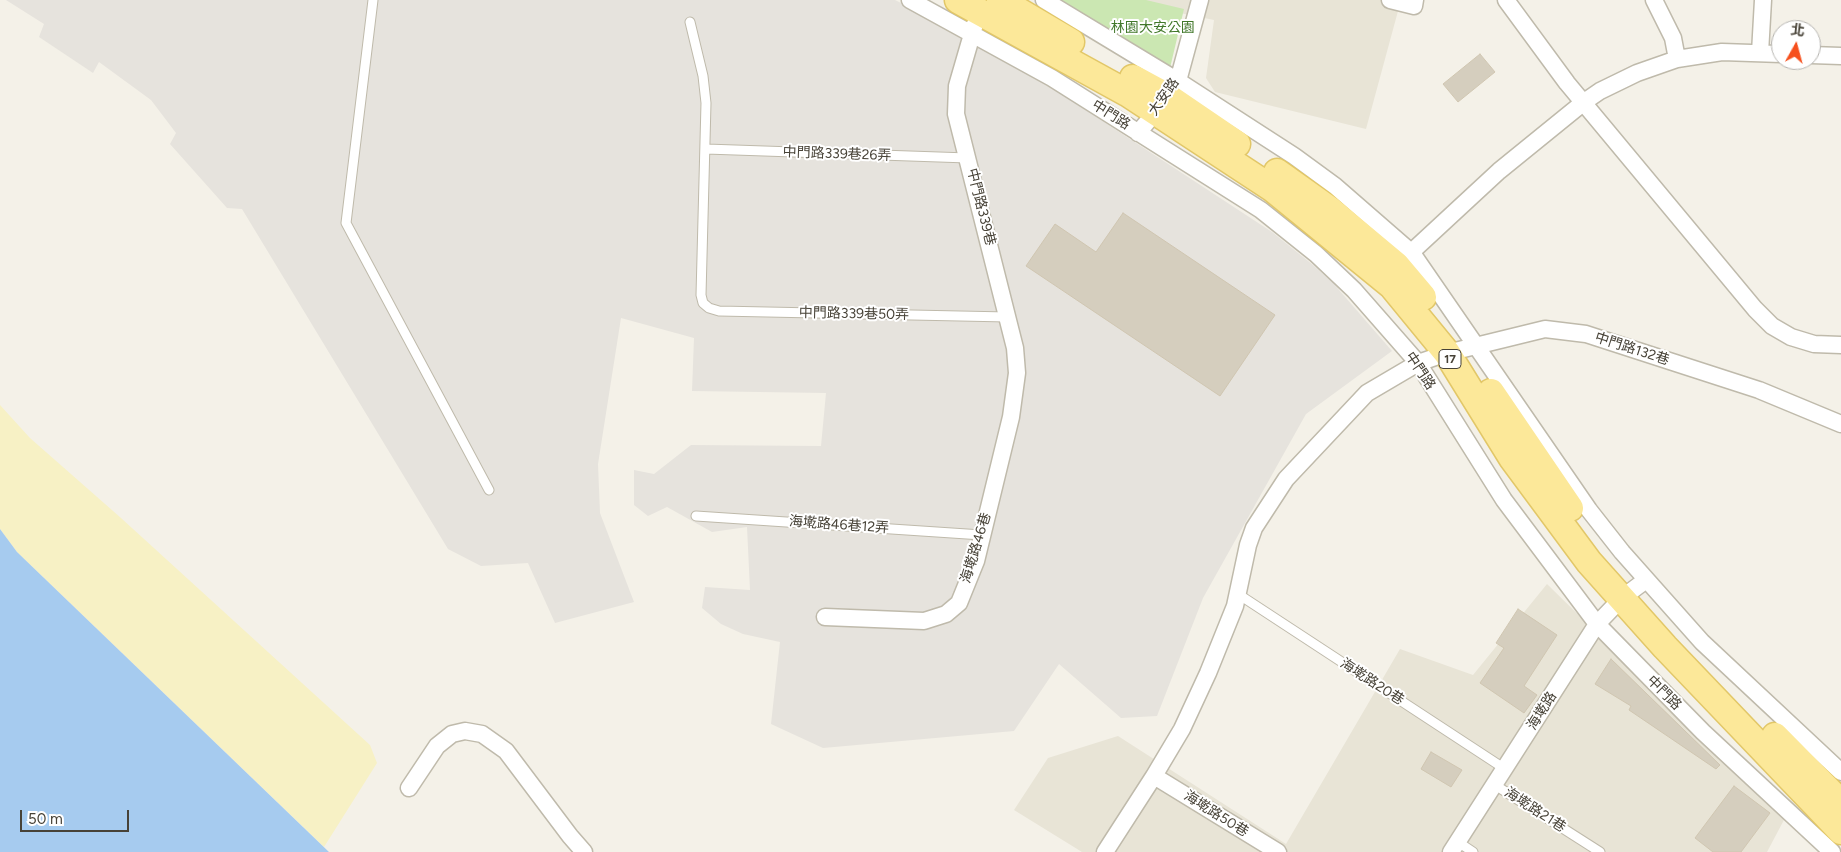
<!DOCTYPE html>
<html>
<head>
<meta charset="utf-8">
<style>
  body { margin:0 }
  #map { position:relative; width:1841px; height:852px; overflow:hidden; background:#f4f1e8; font-family:Figtree,"Noto Sans TC",sans-serif }
  canvas { display:block }
  .north { position:absolute; left:1771px; top:20px; width:50px; height:50px; box-sizing:border-box; background:#fff; border:1px solid #b5b3af; border-radius:50%; rotate:7deg; font-size:14px; font-weight:700; line-height:20px; text-align:center; color:#474237 }
  .north::after { content:''; display:block; margin:auto; width:18px; height:22px; background:#f6501d; clip-path:polygon(50% 0,100% 100%,50% 72%,0 100%) }
  .scale { position:absolute; left:20px; top:810px; width:109px; height:22px; box-sizing:border-box; border:2px solid #474237; border-top:0; padding-left:6px; font-size:15px; line-height:18px; white-space:nowrap; color:#474237; -webkit-text-stroke:4px #fff; paint-order:stroke }
</style>
</head>
<body>
<div id="map">
<canvas width="1841" height="852"></canvas>
<div class="north">北</div>
<div class="scale">50 m</div>
</div>
<script>
const g = document.querySelector('canvas').getContext('2d');
g.lineJoin = 'round';
function fill(path, color) { g.fillStyle = color; g.fill(path, 'evenodd'); }
const poly = rows => new Path2D(rows.map(r => 'M' + r).join(''));
function stroke(path, color, width, dash) { g.strokeStyle = color; g.lineWidth = width; g.lineCap = dash ? 'butt' : 'round'; g.setLineDash(dash || []); g.stroke(path); }
function drawText(font, color, halo, rows, align = 'center') {
  g.font = font + ' Figtree,"Noto Sans TC",sans-serif'; g.lineWidth = 4; g.setLineDash([]); g.textBaseline = 'middle'; g.strokeStyle = halo; g.fillStyle = color; for (const [text, x, y, turn = 0] of rows) {
    g.save(); g.translate(x, y); g.rotate((+turn || 0) * Math.PI / 180); g.textAlign = isNaN(turn) ? turn : align; if (halo) g.strokeText(text, 0, 0); g.fillText(text, 0, 0); g.restore();
  }
}
const residential = poly([
  [1116,0,1401,0,1366,129,1215,92,1206,78,1214,20],
  [1547,584,1785,818,1767,852,1082,852,1014,810,1048,758,1118,736,1286,844,1400,649,1473,675]
]);
const industrial = poly([
  [6,0,895,0,991,48,1272,232,1313,265,1333,283,1392,351,1306,414,1203,598,1157,716,1121,718,1059,664,1014,731,823,748,771,724,780,642,743,634,721,624,702,608,705,587,750,590,747,527,712,532,667,507,648,516,634,505,634,470,654,474,691,445,821,446,826,393,692,391,694,338,621,318,598,464,600,513,634,602,555,623,528,563,481,566,448,549,242,209,227,208,170,144,176,133,151,100,99,62,93,73,39,37,44,24]
]);
const green = poly([
  [1061,0,1146,0,1184,9,1170,68]
]);
const sand = poly([
  [0,405,30,438,121,518,370,745,377,763,324,847,17,552,0,529]
]);
const water = poly([
  [0,529,17,552,329,852,0,852]
]);
const building = poly([
  [1480,54,1495,72,1458,102,1443,84,1480,54],
  [1123,213,1275,315,1220,396,1026,266,1055,224,1096,252,1123,213],
  [1518,609,1557,635,1524,686,1537,695,1524,713,1480,683,1504,648,1496,643,1518,609],
  [1611,659,1720,765,1716,769,1629,710,1631,706,1595,684,1611,659],
  [1431,752,1462,770,1451,787,1421,769,1431,752],
  [1734,786,1770,813,1741,852,1713,852,1695,838,1734,786]
]);
const lane = poly([
  [373,0,346,223,489,490],
  [690,22,703,76,706,103,701,295,703,303,709,308,719,311,1008,317],
  [706,149,968,158],
  [696,516,982,535],
  [1238,594,1505,769],
  [1495,785,1600,852],
  [1458,842,1473,852]
]);
const street = poly([
  [910,0,1052,78,1261,210,1316,254,1354,290,1418,363,1504,500,1597,624,1703,732,1832,852],
  [1044,0,1178,81,1294,156,1335,186,1412,253,1589,510,1622,552,1702,642,1841,772],
  [1390,0,1414,6,1415,0],
  [1506,0,1567,83,1755,309,1772,326,1791,337,1814,344,1841,345],
  [1654,0,1673,38,1677,59],
  [1760,53,1763,0],
  [1811,55,1841,56],
  [1138,133,1168,97,1178,81,1200,0],
  [1405,258,1499,171,1584,102,1600,91,1637,73,1677,59,1722,52,1781,54],
  [825,617,924,621,946,614,959,603,976,561,1011,417,1017,373,1015,348,956,114,957,86,975,24],
  [1154,776,1278,852],
  [409,788,437,746,452,734,465,731,482,734,506,751,570,836,584,852],
  [1105,852,1154,776,1182,729,1208,673,1235,606,1248,545,1254,528,1286,479,1367,393,1418,363,1447,353,1545,329,1586,334,1759,390,1841,424],
  [1451,852,1597,624,1622,598,1646,580]
]);
const primary = poly([
  [958,0,1127,93,1273,189,1392,286,1447,353,1512,458,1589,562,1665,647,1841,831],
  [1000,0,1071,42],
  [1133,78,1168,97,1237,144],
  [1277,172,1329,209,1396,265,1423,297],
  [1491,392,1570,508],
  [1775,736,1841,803]
]);
const shields = [
  [1450,359,22]
];
const shieldNames = [
  ["17",1450,359]
];
const parkNames = [
  ["林園大安公園",1153,28]
];
const streetNames = [
  ["大安路",1164,97,-55],
  ["中門路",1111,115,32],
  ["中門路339巷26弄",837,154,2],
  ["中門路339巷",981,207,76],
  ["中門路339巷50弄",854,314,1],
  ["中門路132巷",1632,349,18],
  ["中門路",1420,371,56],
  ["海墘路46巷12弄",839,525,4],
  ["海墘路46巷",976,548,-73],
  ["海墘路20巷",1372,682,33],
  ["中門路",1664,693,45],
  ["海墘路",1542,711,-58],
  ["海墘路21巷",1535,810,33],
  ["海墘路50巷",1216,814,32]
];
fill(residential, '#e8e4d6');
fill(industrial, '#e6e3dd');
fill(green, '#cbe7b2');
fill(sand, '#f7f1c5');
fill(water, '#a6cbef');
fill(building, '#d5cebe');
stroke(building, '#d0c6b1', 1);
stroke(lane, '#bfbaab', 11);
stroke(street, '#bfbaab', 19);
stroke(primary, '#e2c768', 29);
stroke(lane, '#fff', 9);
stroke(street, '#fff', 16);
stroke(primary, '#fce899', 26);
for (const [x, y, w] of shields) { const box = new Path2D(); box.roundRect(x - w / 2, y - 9.5, w, 19, 4); g.fillStyle = '#fff'; g.fill(box); stroke(box, '#474237', 1); }
drawText('bold 12px', '#474237', null, shieldNames);
drawText('14px', '#42782b', '#fff', parkNames);
drawText('14px', '#474237', '#fff', streetNames);
</script>
</body>
</html>
